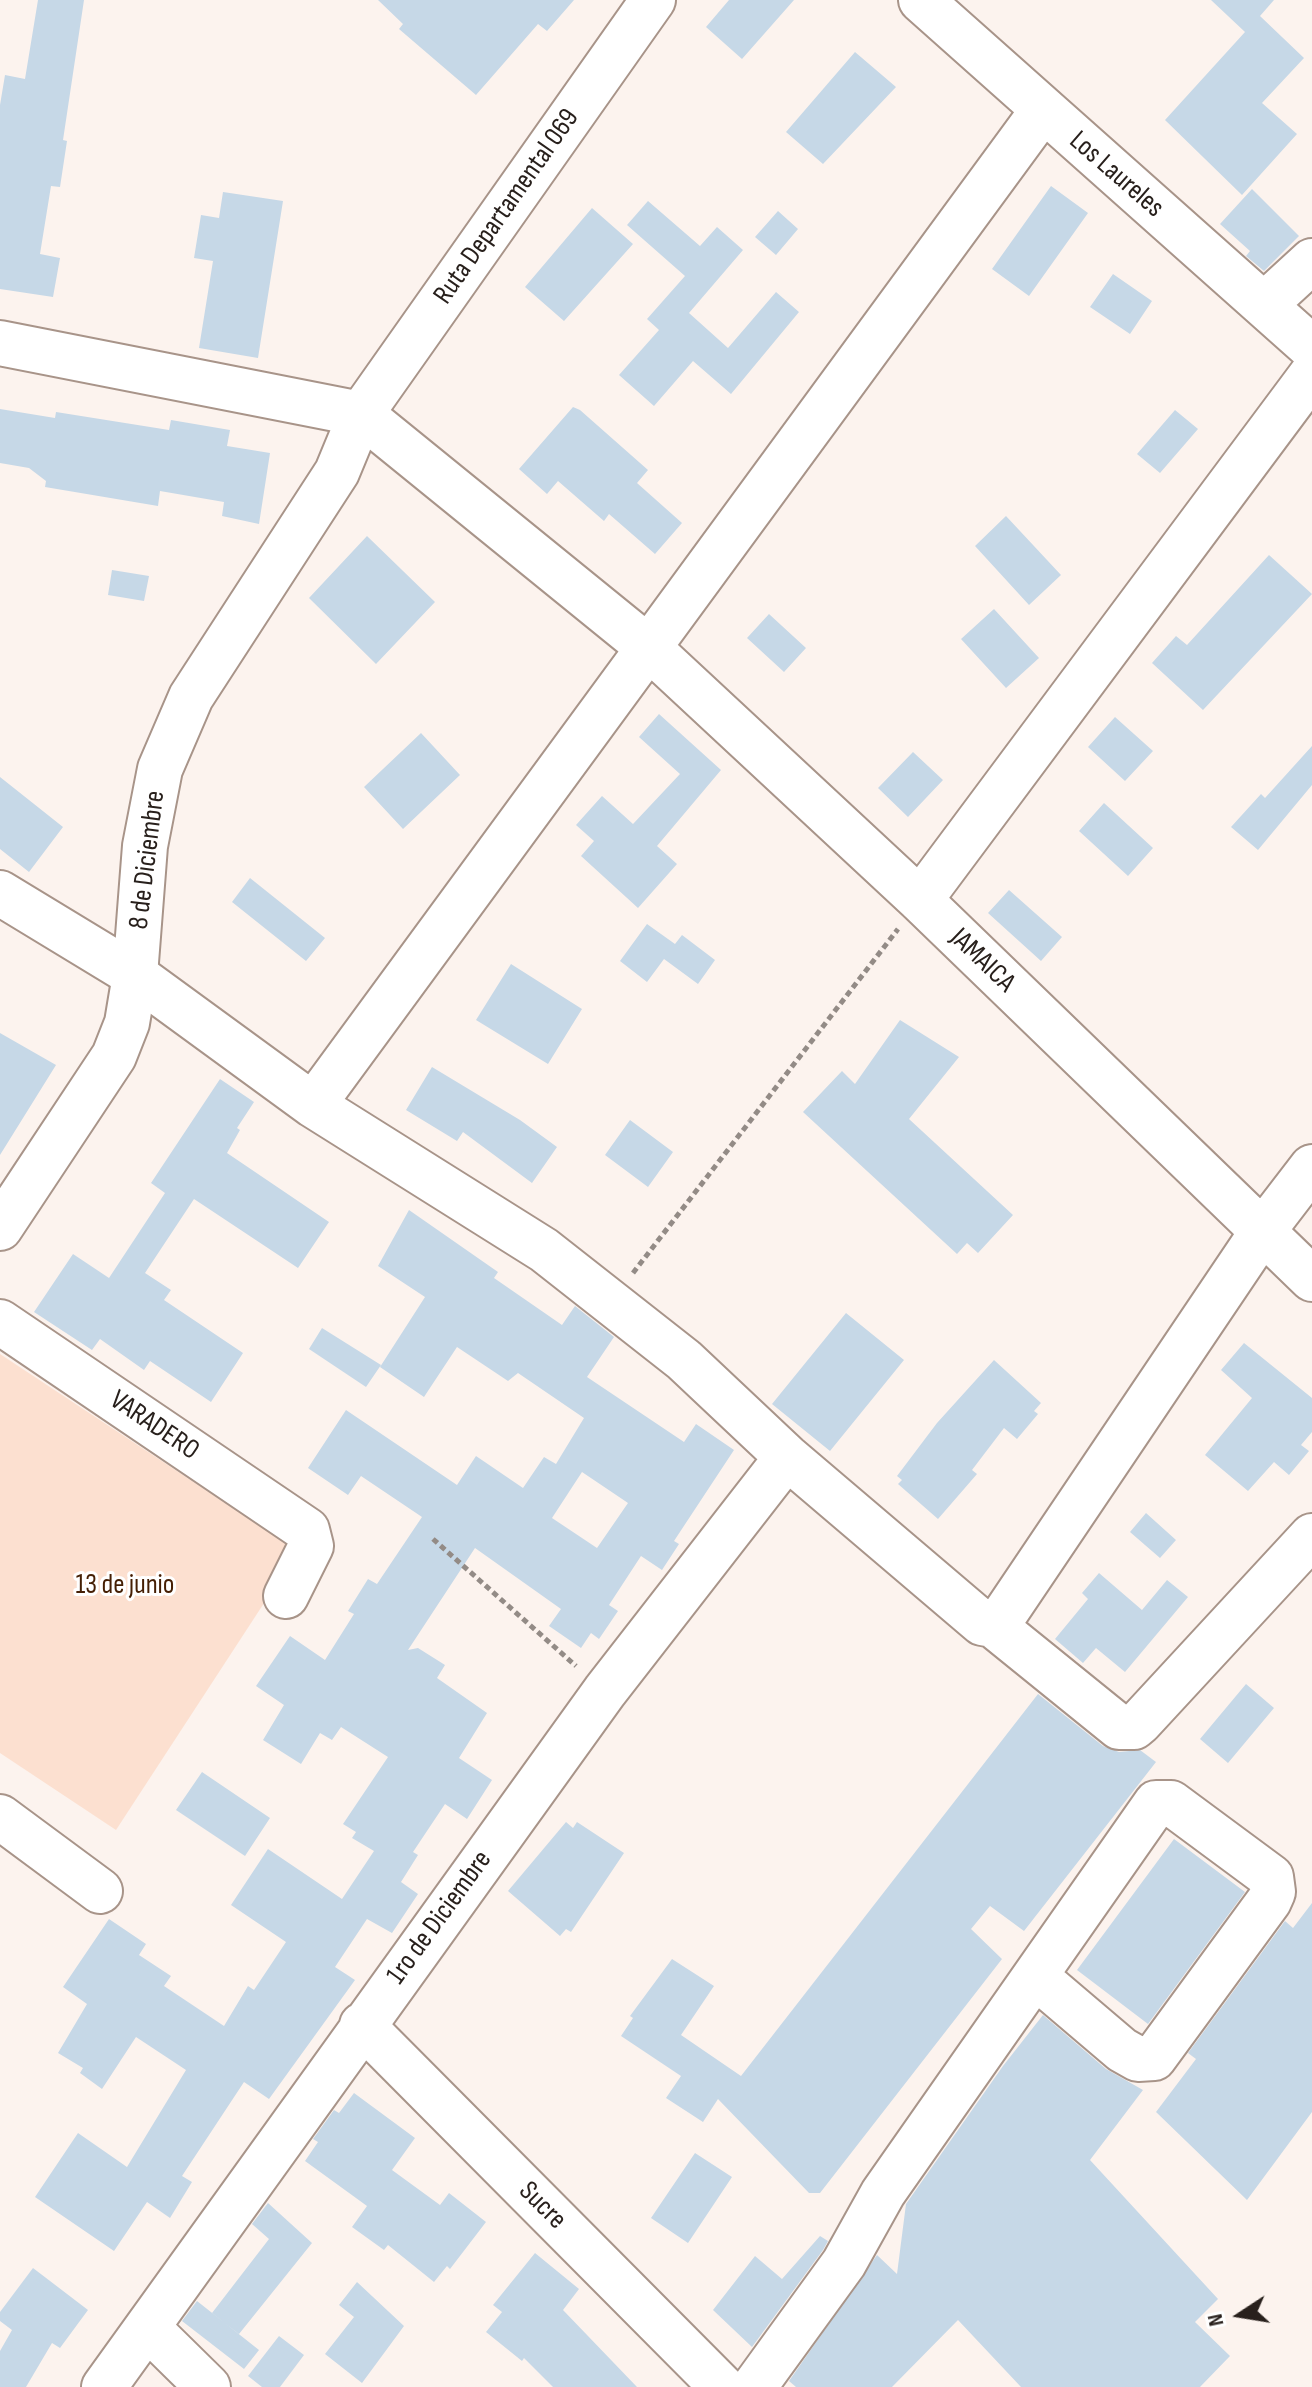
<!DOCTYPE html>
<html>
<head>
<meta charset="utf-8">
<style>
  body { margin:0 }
  #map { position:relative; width:1312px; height:2387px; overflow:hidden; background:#fcf3ee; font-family:"Sofia Sans Condensed",sans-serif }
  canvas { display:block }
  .north { position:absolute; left:1200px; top:2275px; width:80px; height:80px; -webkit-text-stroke:6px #fff; paint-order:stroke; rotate:258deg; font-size:22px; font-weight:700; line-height:32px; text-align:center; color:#28201c }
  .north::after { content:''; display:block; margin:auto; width:28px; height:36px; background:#28201c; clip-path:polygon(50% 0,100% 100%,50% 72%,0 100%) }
</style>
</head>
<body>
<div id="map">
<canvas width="1312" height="2387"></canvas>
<div class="north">N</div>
</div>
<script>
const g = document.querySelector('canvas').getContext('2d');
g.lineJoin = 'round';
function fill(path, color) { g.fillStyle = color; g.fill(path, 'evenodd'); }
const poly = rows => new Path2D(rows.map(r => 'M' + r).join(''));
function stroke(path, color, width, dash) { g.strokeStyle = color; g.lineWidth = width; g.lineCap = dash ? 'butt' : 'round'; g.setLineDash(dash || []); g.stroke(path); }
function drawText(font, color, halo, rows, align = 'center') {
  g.font = font + ' "Sofia Sans Condensed",sans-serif'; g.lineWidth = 6; g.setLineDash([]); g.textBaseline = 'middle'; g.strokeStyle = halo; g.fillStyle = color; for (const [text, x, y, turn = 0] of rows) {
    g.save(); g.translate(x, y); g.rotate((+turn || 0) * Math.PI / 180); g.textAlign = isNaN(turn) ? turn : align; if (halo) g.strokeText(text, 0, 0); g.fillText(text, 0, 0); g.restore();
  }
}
const green = poly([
  [0,1354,298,1551,116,1830,0,1753]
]);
const building = poly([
  [38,0,84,0,63,140,67,141,60,187,51,186,40,254,60,258,53,297,0,289,0,105,5,75,25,79],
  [378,0,574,0,547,31,538,24,476,95,399,29,403,24],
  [729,0,794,0,742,59,706,27],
  [1211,0,1274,0,1260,16,1304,58,1262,103,1297,134,1242,195,1165,120,1245,32],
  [855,52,896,87,823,164,786,132],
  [1051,186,1088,213,1029,296,992,269],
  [1252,189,1299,236,1264,271,1246,256,1250,251,1220,224],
  [223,192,283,201,258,358,199,348,213,261,194,258,201,215,219,218],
  [648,201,700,246,717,227,743,250,689,313,728,348,776,292,799,312,731,394,693,361,654,406,619,375,659,330,647,319,685,276,627,225],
  [592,208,633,244,564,321,525,287],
  [778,211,798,229,776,255,755,237],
  [1113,274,1152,301,1130,334,1090,307],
  [573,407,580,410,648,470,637,483,682,523,655,554,609,514,604,521,558,481,547,494,519,469],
  [0,409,55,418,56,412,169,430,171,420,230,430,227,446,270,453,259,524,222,516,224,502,160,491,158,506,45,487,46,481,29,468,0,463],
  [1175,410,1198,429,1160,473,1137,454],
  [1006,516,1061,575,1029,605,975,546],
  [367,536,435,602,376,664,309,598],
  [1269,555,1312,594,1203,710,1152,663,1176,636,1187,645],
  [112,570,149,576,144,601,108,595],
  [994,609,1039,658,1006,688,961,639],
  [769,614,806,648,784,672,747,638],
  [659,714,721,770,657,846,677,864,638,908,581,856,594,841,576,825,602,796,633,824,680,774,639,737],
  [1115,717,1153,751,1125,781,1088,747],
  [421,733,460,775,403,829,364,787],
  [1312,746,1312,785,1258,850,1231,827,1261,794,1265,798],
  [913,752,943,780,908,817,878,788],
  [0,777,63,827,29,872,0,849],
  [1104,803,1153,848,1128,876,1079,831],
  [250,878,325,938,306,961,232,902],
  [1009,890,1062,937,1041,961,988,913],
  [647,924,675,944,682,935,715,960,698,984,664,959,647,982,620,961],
  [511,964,582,1009,548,1064,476,1020],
  [900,1020,959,1057,909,1119,1013,1215,978,1253,967,1243,957,1254,803,1112,842,1071,855,1084],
  [0,1033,56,1065,0,1155],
  [432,1067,520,1120,557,1147,532,1183,463,1132,457,1141,406,1110],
  [220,1079,254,1102,237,1128,240,1130,227,1153,329,1222,298,1268,194,1199,145,1273,171,1290,164,1300,243,1353,211,1402,150,1361,144,1370,100,1339,92,1350,34,1312,73,1254,109,1278,165,1193,151,1183],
  [630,1120,673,1152,648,1187,605,1155],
  [409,1210,498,1272,494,1278,562,1325,575,1306,614,1337,587,1377,684,1442,696,1424,734,1450,674,1541,679,1544,662,1570,641,1556,609,1605,618,1611,599,1639,591,1633,581,1648,549,1626,561,1609,475,1548,408,1650,418,1648,445,1665,437,1678,487,1713,459,1758,492,1780,467,1819,445,1804,413,1852,418,1855,401,1882,418,1894,392,1933,367,1919,335,1967,355,1980,269,2099,244,2082,182,2176,192,2182,170,2218,147,2202,114,2251,35,2197,78,2133,127,2167,186,2070,136,2037,102,2089,80,2073,83,2068,58,2053,87,2004,63,1987,109,1919,146,1944,139,1955,171,1976,164,1986,224,2026,248,1986,254,1990,286,1942,231,1905,268,1849,342,1899,374,1851,352,1838,356,1832,343,1824,388,1757,341,1727,332,1740,320,1733,301,1764,263,1740,284,1705,256,1686,290,1636,325,1660,354,1614,348,1611,368,1579,377,1584,422,1517,361,1476,348,1495,308,1468,346,1410,457,1485,476,1456,523,1488,544,1457,556,1464,584,1418,518,1373,508,1381,457,1347,424,1397,380,1367,425,1297,378,1266],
  [582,1472,628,1503,597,1548,552,1518],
  [846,1313,904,1360,830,1451,772,1404],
  [322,1328,381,1365,366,1387,309,1349],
  [1244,1343,1312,1398,1312,1432,1301,1445,1309,1451,1289,1475,1274,1462,1248,1491,1205,1455,1252,1398,1221,1370],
  [994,1360,1041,1403,1034,1411,1038,1414,1017,1439,1004,1428,972,1470,977,1474,938,1519,898,1484,902,1480,897,1476,937,1423],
  [1146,1513,1176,1540,1160,1558,1130,1532],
  [1099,1573,1142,1610,1167,1580,1188,1597,1125,1672,1096,1648,1083,1663,1055,1639,1088,1599,1082,1593],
  [1246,1684,1274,1708,1228,1763,1200,1739],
  [1038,1694,1103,1746,1119,1752,1140,1750,1156,1762,1024,1931,990,1906,971,1929,1002,1959,820,2193,809,2193,718,2099,703,2122,666,2098,681,2076,621,2036,633,2018,630,2016,672,1959,714,1986,681,2035,741,2076],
  [202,1772,270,1818,245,1856,176,1810],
  [566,1822,573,1828,577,1822,624,1853,571,1932,566,1929,560,1936,508,1891],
  [1174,1839,1245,1892,1148,2024,1077,1970],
  [1312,1903,1312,2112,1247,2200,1156,2112,1196,2059,1188,2053,1285,1921,1293,1928],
  [1043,2015,1106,2069,1143,2090,1090,2160,1218,2299,1195,2322,1230,2356,1200,2387,1021,2387,958,2320,892,2387,796,2387,789,2381,877,2255,897,2274,906,2204,1003,2066],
  [354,2093,415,2138,392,2170,440,2205,449,2193,486,2222,450,2269,447,2266,434,2282,388,2245,384,2250,352,2227,367,2206,305,2161,318,2142,313,2139,334,2110,339,2113],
  [695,2153,732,2177,688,2243,651,2218],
  [268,2203,312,2243,239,2334,212,2313,269,2239,252,2224],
  [820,2236,828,2241,823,2250,752,2347,713,2310,755,2256,782,2279],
  [535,2253,579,2289,563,2310,637,2387,553,2387,524,2358,522,2361,486,2332,502,2312,493,2305],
  [33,2268,88,2310,60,2348,52,2343,26,2387,0,2387,0,2351,12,2330,0,2321,0,2312],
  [357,2282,404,2326,362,2383,325,2354,354,2317,339,2305],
  [197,2301,259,2350,244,2369,182,2321],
  [279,2336,304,2355,280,2387,262,2387,248,2376]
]);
const path = poly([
  [633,1273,898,929],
  [433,1539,576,1666]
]);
const minor = poly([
  [921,0,1312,348],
  [1264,305,1312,261],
  [0,343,361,414,649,648,920,900,1312,1279],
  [0,893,135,975,313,1105,544,1250,684,1360,787,1457,982,1623,993,1625,1119,1727,1134,1727,1140,1722,1312,1536],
  [920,900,1312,374],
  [313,1105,1043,110],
  [0,1322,307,1530,311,1546,286,1596],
  [993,1625,1002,1618,1262,1232,1312,1167],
  [0,1817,100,1891],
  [362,2025,722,2387],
  [148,2328,208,2387],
  [104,2387,605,1691,787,1457],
  [754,2387,844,2263,883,2193,1156,1803,1171,1803,1271,1877,1273,1892,1269,1901,1154,2058,1138,2059,1122,2050,1035,1976]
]);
const major = poly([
  [0,1228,114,1056,127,1023,135,975,145,846,160,769,191,697,337,472,361,414,653,0]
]);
const streetNames = [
  ["Los Laureles",1116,175,41],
  ["Ruta Departamental 069",507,207,-55],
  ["8 de Diciembre",148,860,-83],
  ["JAMAICA",982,961,44],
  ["VARADERO",154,1426,34],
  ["1ro de Diciembre",440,1918,-54],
  ["Sucre",542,2206,45]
];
const parkNames = [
  ["13 de junio",125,1586]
];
fill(green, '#fce0d0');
fill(building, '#c6d8e7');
stroke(minor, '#a89489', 48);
stroke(major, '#a89489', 48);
stroke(path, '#938b86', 5, [6, 4]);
stroke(minor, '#fff', 44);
stroke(major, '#fff', 44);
drawText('28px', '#28201c', '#fff', streetNames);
drawText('28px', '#451f04', '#fff', parkNames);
</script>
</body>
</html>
